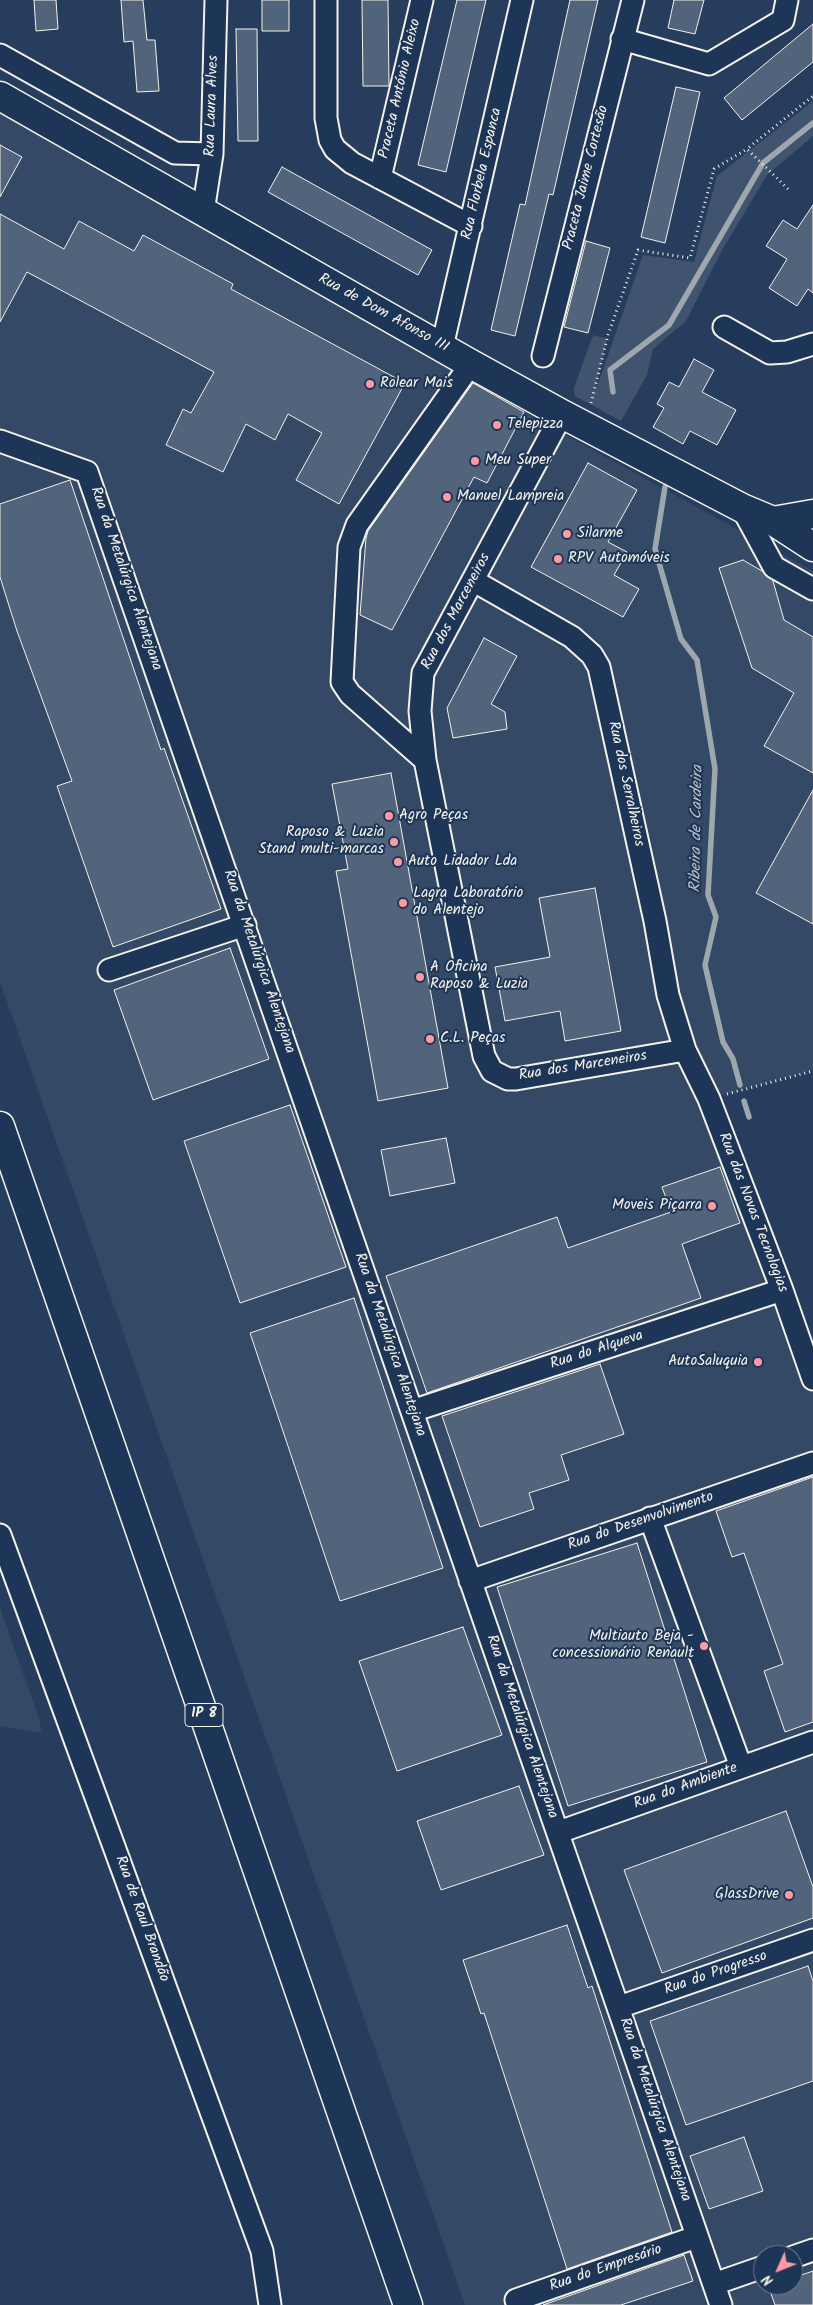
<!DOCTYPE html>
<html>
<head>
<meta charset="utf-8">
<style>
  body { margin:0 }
  #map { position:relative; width:813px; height:2305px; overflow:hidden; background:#263d5d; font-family:Kalam,sans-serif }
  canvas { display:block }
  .north { position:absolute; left:753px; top:2245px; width:50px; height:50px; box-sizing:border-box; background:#1d3557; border:1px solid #738091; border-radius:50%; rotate:226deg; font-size:14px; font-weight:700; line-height:20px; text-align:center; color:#f4f1e8 }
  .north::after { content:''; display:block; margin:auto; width:18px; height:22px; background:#ff9aa2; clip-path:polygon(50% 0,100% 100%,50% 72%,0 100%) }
</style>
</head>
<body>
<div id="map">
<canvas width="813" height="2305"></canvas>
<div class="north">N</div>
</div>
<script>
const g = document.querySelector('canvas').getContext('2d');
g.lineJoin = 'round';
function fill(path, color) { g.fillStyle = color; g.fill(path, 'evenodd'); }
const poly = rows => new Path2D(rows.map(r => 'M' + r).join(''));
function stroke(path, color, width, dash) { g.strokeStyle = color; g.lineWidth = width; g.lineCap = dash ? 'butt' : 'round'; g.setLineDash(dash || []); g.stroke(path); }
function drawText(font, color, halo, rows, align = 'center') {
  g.font = font + ' Kalam,sans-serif'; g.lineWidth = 4; g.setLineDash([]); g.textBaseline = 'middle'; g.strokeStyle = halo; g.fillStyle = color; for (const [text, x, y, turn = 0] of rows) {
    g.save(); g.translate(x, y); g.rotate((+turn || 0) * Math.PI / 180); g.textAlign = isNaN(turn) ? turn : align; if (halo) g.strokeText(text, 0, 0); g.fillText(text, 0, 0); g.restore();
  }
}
const built = poly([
  [0,107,524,412,813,571,813,1070,709,1099,813,1379,813,2305,465,2305,0,982],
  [763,2255,793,2255,793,2285,763,2285],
  [0,1608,39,1718,42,1733,0,1726]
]);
const green = poly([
  [813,101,813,136,767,175,721,252,686,321,653,349,647,375,621,421,575,396,574,388,593,335,607,339,594,395,643,255,694,262,717,176]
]);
const stream = poly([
  [613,392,610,370,669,325,763,163,813,123],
  [665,487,655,549,681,639,697,660,715,769,708,895,716,917,705,965,723,1042,733,1059,740,1085],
  [744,1101,749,1117]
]);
const building = poly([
  [34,0,56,0,58,29,36,31,34,0],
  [121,0,143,0,147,40,155,40,159,91,137,92,133,41,124,42,121,0],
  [262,0,289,0,289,31,262,31,262,0],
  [362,0,388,0,389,86,363,86,362,0],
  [457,0,486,0,446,172,418,165,457,0],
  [570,0,598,0,553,195,549,194,515,336,491,330,520,204,525,205,570,0],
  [674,0,704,0,695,34,668,28,674,0],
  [813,24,813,62,742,120,724,98,813,24],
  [236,29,257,29,258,141,238,141,236,29],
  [676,87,700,92,665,243,641,237,676,87],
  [0,145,22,157,0,197,0,145],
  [282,167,432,250,418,275,268,192,282,167],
  [813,205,813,293,808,289,797,306,769,288,787,259,766,246,783,220,797,229,813,205],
  [0,214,64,249,79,221,134,251,143,235,233,284,231,289,405,383,339,504,296,480,322,433,288,414,275,440,246,424,223,472,166,445,183,409,191,413,214,372,85,303,27,272,0,322,0,214],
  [586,241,610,248,588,333,564,327,586,241],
  [694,359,714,370,702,392,736,410,717,445,690,431,683,444,653,427,664,408,657,404,669,382,679,387,694,359],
  [473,383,524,412,487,483,474,477,392,630,360,615,366,538,368,531,473,383],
  [588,463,637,490,608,542,627,552,614,575,639,589,623,617,531,567,588,463],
  [70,480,161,750,164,748,221,909,113,947,57,786,72,781,17,631,0,577,0,504,70,480],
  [743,560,762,571,773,581,784,620,813,637,813,773,764,746,794,693,752,668,719,568,743,560],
  [484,638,517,656,491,704,505,712,507,729,453,738,447,708,484,638],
  [391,773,448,1088,378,1101,336,871,348,869,332,784,391,773],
  [813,790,813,924,756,893,813,790],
  [595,888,621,1031,565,1041,560,1011,505,1021,495,967,550,957,539,898,595,888],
  [230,948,269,1059,153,1100,114,990,230,948],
  [290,1105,346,1267,240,1303,184,1141,290,1105],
  [446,1138,455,1183,390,1196,381,1150,446,1138],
  [720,1167,740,1223,682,1244,701,1298,427,1393,386,1276,557,1217,568,1248,671,1212,662,1187,720,1167],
  [354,1298,443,1568,340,1601,250,1333,354,1298],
  [600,1364,624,1434,561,1455,569,1480,529,1493,534,1509,480,1527,442,1416,600,1364],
  [813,1477,813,1722,785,1732,764,1671,783,1664,744,1553,732,1557,716,1511,813,1477],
  [637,1543,707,1762,568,1806,497,1587,637,1543],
  [463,1627,502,1735,397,1771,359,1661,463,1627],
  [519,1786,544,1855,441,1890,417,1821,519,1786],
  [786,1811,813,1887,813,1918,662,1973,624,1870,786,1811],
  [567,1925,588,1988,592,1986,672,2232,567,2269,484,2013,481,2014,463,1960,567,1925],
  [808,1966,813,1981,813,2081,686,2125,650,2021,808,1966],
  [744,2137,763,2191,709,2209,690,2156,744,2137],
  [684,2255,693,2281,621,2305,543,2305,684,2255],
  [813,2271,813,2305,775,2305,768,2285,793,2285,793,2278,813,2271]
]);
const path = poly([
  [788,189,747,149,813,96],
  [591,403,608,335,638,250,690,258,714,169,747,149],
  [727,1094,813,1071]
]);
const minor = poly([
  [326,0,326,118,330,140,335,149,352,163,471,226],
  [622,39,709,64,783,20,787,0],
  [0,55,175,153,212,154],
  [380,178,422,0],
  [203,212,212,154,216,0],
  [724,327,770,353,787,352,813,344],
  [442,347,522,0],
  [543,356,633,0],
  [562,414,423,673,420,711,425,760,484,1056,492,1071,508,1079,516,1079,685,1050],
  [0,441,87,472,721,2305],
  [742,508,774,567,813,589],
  [474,581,572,637,592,655,599,667,655,921,668,995,685,1050,709,1099,782,1290,813,1379],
  [425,760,350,694,342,682,349,547,357,525,471,364],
  [109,970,245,925],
  [412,1411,782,1290],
  [650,1518,741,1767],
  [0,1535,262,2251,270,2305],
  [470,1581,813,1463],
  [559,1832,813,1742],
  [619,2007,813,1940],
  [793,2257,813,2250],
  [714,2284,763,2267],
  [516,2300,696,2237]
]);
const major = poly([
  [0,96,471,364,562,414,742,508,773,521,813,547],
  [773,521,813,514],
  [0,1126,408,2305]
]);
const markers = [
  [370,384,5,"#ff9aa2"],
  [497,425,5,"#ff9aa2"],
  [475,461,5,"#ff9aa2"],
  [447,497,5,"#ff9aa2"],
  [567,534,5,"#ff9aa2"],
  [558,559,5,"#ff9aa2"],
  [389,816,5,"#ff9aa2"],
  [394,842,5,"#ff9aa2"],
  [398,862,5,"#ff9aa2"],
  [403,903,5,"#ff9aa2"],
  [420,977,5,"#ff9aa2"],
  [430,1039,5,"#ff9aa2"],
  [712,1206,5,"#ff9aa2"],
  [758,1362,5,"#ff9aa2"],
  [704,1646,5,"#ff9aa2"],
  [789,1895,5,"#ff9aa2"]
];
const shields = [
  [204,1715,38]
];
const shieldNames = [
  ["IP 8",204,1715]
];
const streetNames = [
  ["Praceta António Aleixo",401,89,-77],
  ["Rua Laura Alves",213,106,-88],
  ["Rua Florbela Espanca",483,174,-77],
  ["Praceta Jaime Cortesão",587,178,-76],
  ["Rua de Dom Afonso III",383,314,29],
  ["Rua da Metalúrgica Alentejana",125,579,71],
  ["Rua dos Marceneiros",457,612,-62],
  ["Rua dos Serralheiros",625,784,78],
  ["Rua da Metalúrgica Alentejana",258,962,71],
  ["Rua dos Marceneiros",583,1067,-9],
  ["Rua das Novas Tecnologias",752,1213,69],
  ["Rua da Metalúrgica Alentejana",389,1345,71],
  ["Rua do Alqueva",597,1351,-18],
  ["Rua do Desenvolvimento",641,1522,-19],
  ["Rua da Metalúrgica Alentejana",521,1727,71],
  ["Rua do Ambiente",686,1787,-20],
  ["Rua de Raul Brandão",141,1919,70],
  ["Rua do Progresso",716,1974,-19],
  ["Rua da Metalúrgica Alentejana",654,2110,71],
  ["Rua do Empresário",606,2269,-19]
];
const poiNames = [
  ["Rolear Mais",380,384],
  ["Telepizza",507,425],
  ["Meu Super",485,461],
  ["Manuel Lampreia",457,497],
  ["Silarme",577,534],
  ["RPV Automóveis",568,559],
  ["Agro Peças",399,816],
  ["Raposo & Luzia",384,833,"right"],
  ["Stand multi-marcas",384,850,"right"],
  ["Auto Lidador Lda",408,862],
  ["Lagra Laboratório",413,894],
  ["do Alentejo",413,911],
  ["A Oficina",430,968],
  ["Raposo & Luzia",430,985],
  ["C.L. Peças",440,1039],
  ["Moveis Piçarra",702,1206,"right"],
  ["AutoSaluquia",748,1362,"right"],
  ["Multiauto Beja -",694,1637,"right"],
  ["concessionário Renault",694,1654,"right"],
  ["GlassDrive",779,1895,"right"]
];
const waterNames = [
  ["Ribeira de Cardeira",698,829,-89]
];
fill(built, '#334966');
fill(green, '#40546f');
stroke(stream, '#9fa7ae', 5.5);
fill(building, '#52647b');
stroke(building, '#f4f1e8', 1);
stroke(minor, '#f4f1e8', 25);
stroke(major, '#f4f1e8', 31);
stroke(path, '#f4f1e8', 3, [1, 4]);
stroke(minor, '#1d3557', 21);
stroke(major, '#1d3557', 28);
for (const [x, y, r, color] of markers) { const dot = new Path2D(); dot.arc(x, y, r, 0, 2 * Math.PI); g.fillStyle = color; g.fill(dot); stroke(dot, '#1d3557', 2); }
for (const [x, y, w] of shields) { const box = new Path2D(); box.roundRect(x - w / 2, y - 11.5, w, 23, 4); g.fillStyle = '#1d3557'; g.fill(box); stroke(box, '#f4f1e8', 1); }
drawText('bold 14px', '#f4f1e8', null, shieldNames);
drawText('15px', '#f4f1e8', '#1d3557', streetNames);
drawText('15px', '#f4f1e8', '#1d3557', poiNames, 'left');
drawText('italic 16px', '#bcbfc2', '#1d3557', waterNames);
</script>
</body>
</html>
